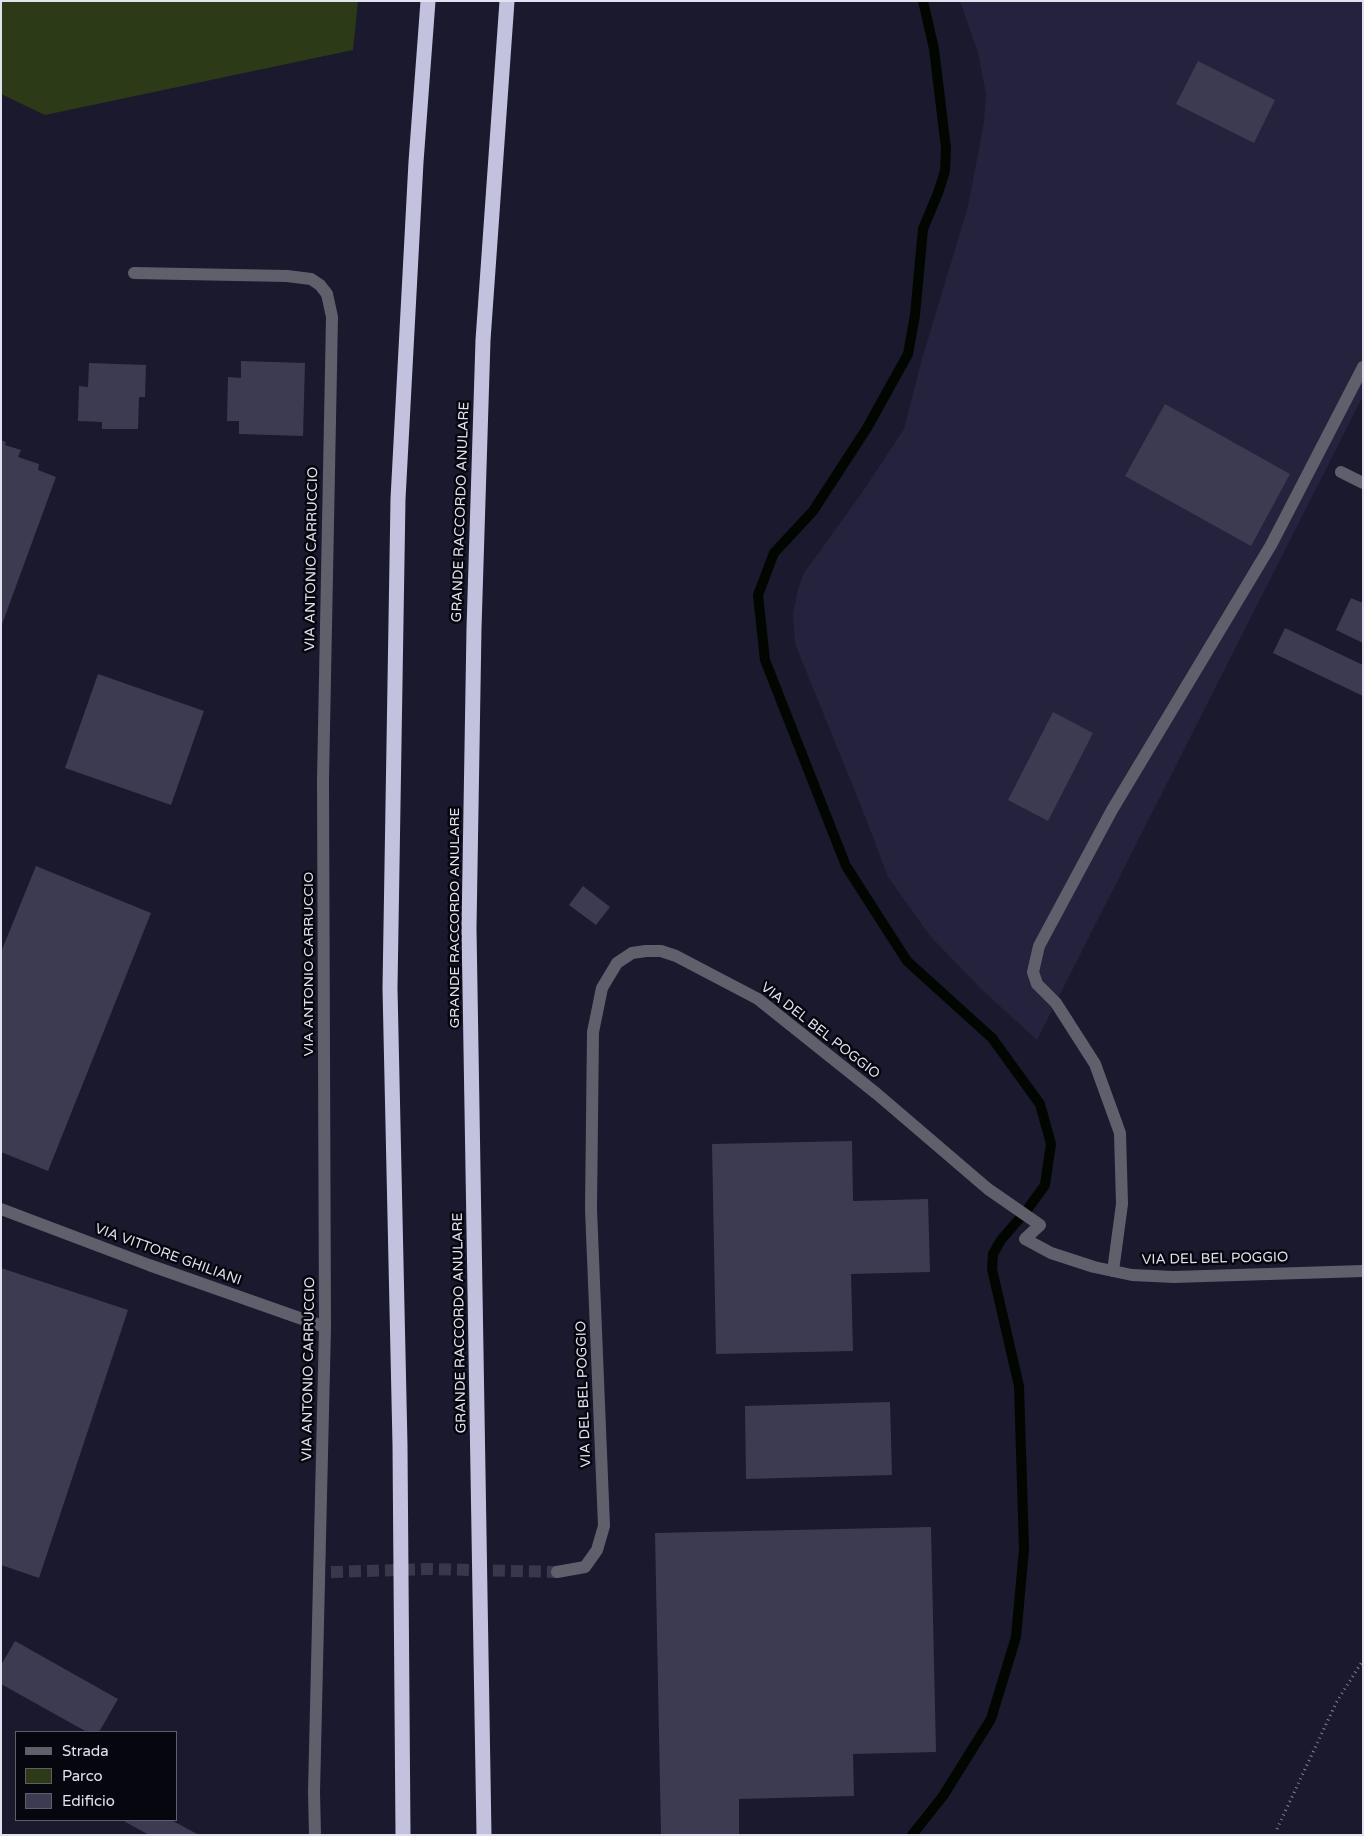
<!DOCTYPE html>
<html>
<head>
<meta charset="utf-8">
<style>
  body { margin:0 }
  #map { position:relative; width:1364px; height:1836px; overflow:hidden; background:#1a192e; font-family:"Varela Round",sans-serif }
  canvas { display:block }
  .frame { position:absolute; inset:0; border:2px solid #e1e1ef; pointer-events:none }
  .legend { position:absolute; left:15px; top:1731px; width:162px; height:90px; box-sizing:border-box; background:#06060e; border:1px solid #5e5e68; margin:0; padding:6px 9px; list-style:none; font-size:15px; color:#e1e1ef }
  .legend li { display:flex; align-items:center; gap:10px; height:25px }
  .legend b { width:25px; border:1px solid #5e5e68 }
</style>
</head>
<body>
<div id="map">
<canvas width="1364" height="1836"></canvas>
<div class="frame"></div>
<ul class="legend">
<li><b style="height:6px;background:#60606c"></b>Strada</li>
<li><b style="height:14px;background:#2c3a18"></b>Parco</li>
<li><b style="height:14px;background:#3c3b52"></b>Edificio</li>
</ul>
</div>
<script>
const g = document.querySelector('canvas').getContext('2d');
g.lineJoin = 'round';
function fill(path, color) { g.fillStyle = color; g.fill(path, 'evenodd'); }
const poly = rows => new Path2D(rows.map(r => 'M' + r).join(''));
function stroke(path, color, width, dash) { g.strokeStyle = color; g.lineWidth = width; g.lineCap = dash ? 'butt' : 'round'; g.setLineDash(dash || []); g.stroke(path); }
function drawText(font, color, halo, rows, align = 'center') {
  g.font = font + ' "Varela Round",sans-serif'; g.lineWidth = 5; g.setLineDash([]); g.textBaseline = 'middle'; g.strokeStyle = halo; g.fillStyle = color; for (const [text, x, y, turn = 0] of rows) {
    g.save(); g.translate(x, y); g.rotate((+turn || 0) * Math.PI / 180); g.textAlign = isNaN(turn) ? turn : align; if (halo) g.strokeText(text, 0, 0); g.fillText(text, 0, 0); g.restore();
  }
}
const built = poly([
  [960,1,1363,1,1363,396,1037,1040,982,990,930,936,888,877,861,806,795,644,793,613,798,589,804,573,861,494,904,429,922,359,968,206,984,122,986,94,978,53]
]);
const green = poly([
  [1,1,358,1,353,50,45,115,1,94]
]);
const stream = poly([
  [912,1835,943,1796,991,1719,1016,1637,1024,1549,1019,1386,992,1269,993,1254,1001,1240,1027,1210,1045,1185,1051,1144,1040,1104,992,1038,907,961,846,866,765,660,758,595,774,553,813,511,867,428,908,354,915,315,923,229,938,193,945,171,946,148,934,49,923,1]
]);
const building = poly([
  [1198,61,1275,100,1254,143,1176,104],
  [241,361,305,363,303,436,239,434,239,421,227,421,228,377,241,378],
  [89,363,146,365,145,397,139,397,138,429,102,429,102,422,78,421,79,386,88,387],
  [1165,404,1290,474,1251,546,1125,476],
  [1,440,6,442,5,445,21,450,18,457,39,464,38,470,56,477,1,627],
  [1351,598,1363,603,1363,643,1336,630],
  [1285,628,1363,665,1363,696,1273,653],
  [98,674,204,711,171,805,65,768],
  [1053,712,1093,733,1048,821,1008,800],
  [36,866,151,913,48,1171,1,1152,1,952],
  [583,886,610,907,596,925,569,905],
  [852,1141,853,1201,928,1199,930,1272,851,1274,853,1351,716,1354,712,1144],
  [1,1268,128,1310,39,1578,1,1565],
  [890,1402,892,1475,746,1479,745,1406],
  [931,1527,936,1752,853,1754,854,1796,739,1799,739,1835,661,1835,655,1533],
  [15,1641,118,1699,99,1732,87,1732,1,1684,1,1665],
  [122,1820,171,1820,199,1835,149,1835]
]);
const minorTunnel = poly([
  [331,1572,431,1569,557,1572]
]);
const path = poly([
  [1277,1829,1336,1703,1363,1660]
]);
const service = poly([
  [1113,1271,1122,1204,1120,1133,1095,1064,1056,1003,1037,984,1033,972,1039,946,1112,810,1271,545,1363,367]
]);
const minor = poly([
  [134,273,287,276,311,279,320,285,327,294,332,317,323,780,325,1327,314,1792,315,1835],
  [1341,472,1363,483],
  [1,1209,149,1265,325,1327],
  [557,1572,585,1567,597,1550,604,1526,591,1209,593,1032,602,988,617,963,632,953,646,951,661,951,676,956,758,999,877,1094,988,1189,1040,1225,1025,1239,1051,1253,1094,1267,1132,1275,1174,1277,1363,1271]
]);
const motorway = poly([
  [403,1835,400,1445,390,988,398,499,416,162,428,1],
  [484,1835,469,928,474,628,483,340,507,1]
]);
const streetNames = [
  ["GRANDE RACCORDO ANULARE",461,512,-88],
  ["VIA ANTONIO CARRUCCIO",312,559,-89],
  ["GRANDE RACCORDO ANULARE",455,918,-90],
  ["VIA ANTONIO CARRUCCIO",309,964,-90],
  ["VIA DEL BEL POGGIO",820,1031,38],
  ["VIA VITTORE GHILIANI",168,1255,20],
  ["VIA DEL BEL POGGIO",1215,1259,-1],
  ["GRANDE RACCORDO ANULARE",460,1323,-91],
  ["VIA ANTONIO CARRUCCIO",309,1369,-89],
  ["VIA DEL BEL POGGIO",584,1394,-92]
];
fill(built, '#24223c');
fill(green, '#2c3a18');
stroke(stream, '#010700', 10);
fill(building, '#3c3b52');
stroke(minorTunnel, '#38374b', 12, [12, 6]);
stroke(path, '#868597', 3, [1, 4]);
stroke(service, '#60606c', 12);
stroke(minor, '#60606c', 12);
stroke(motorway, '#c2c2de', 15);
drawText('14px', '#e1e1ef', '#06060e', streetNames);
</script>
</body>
</html>
